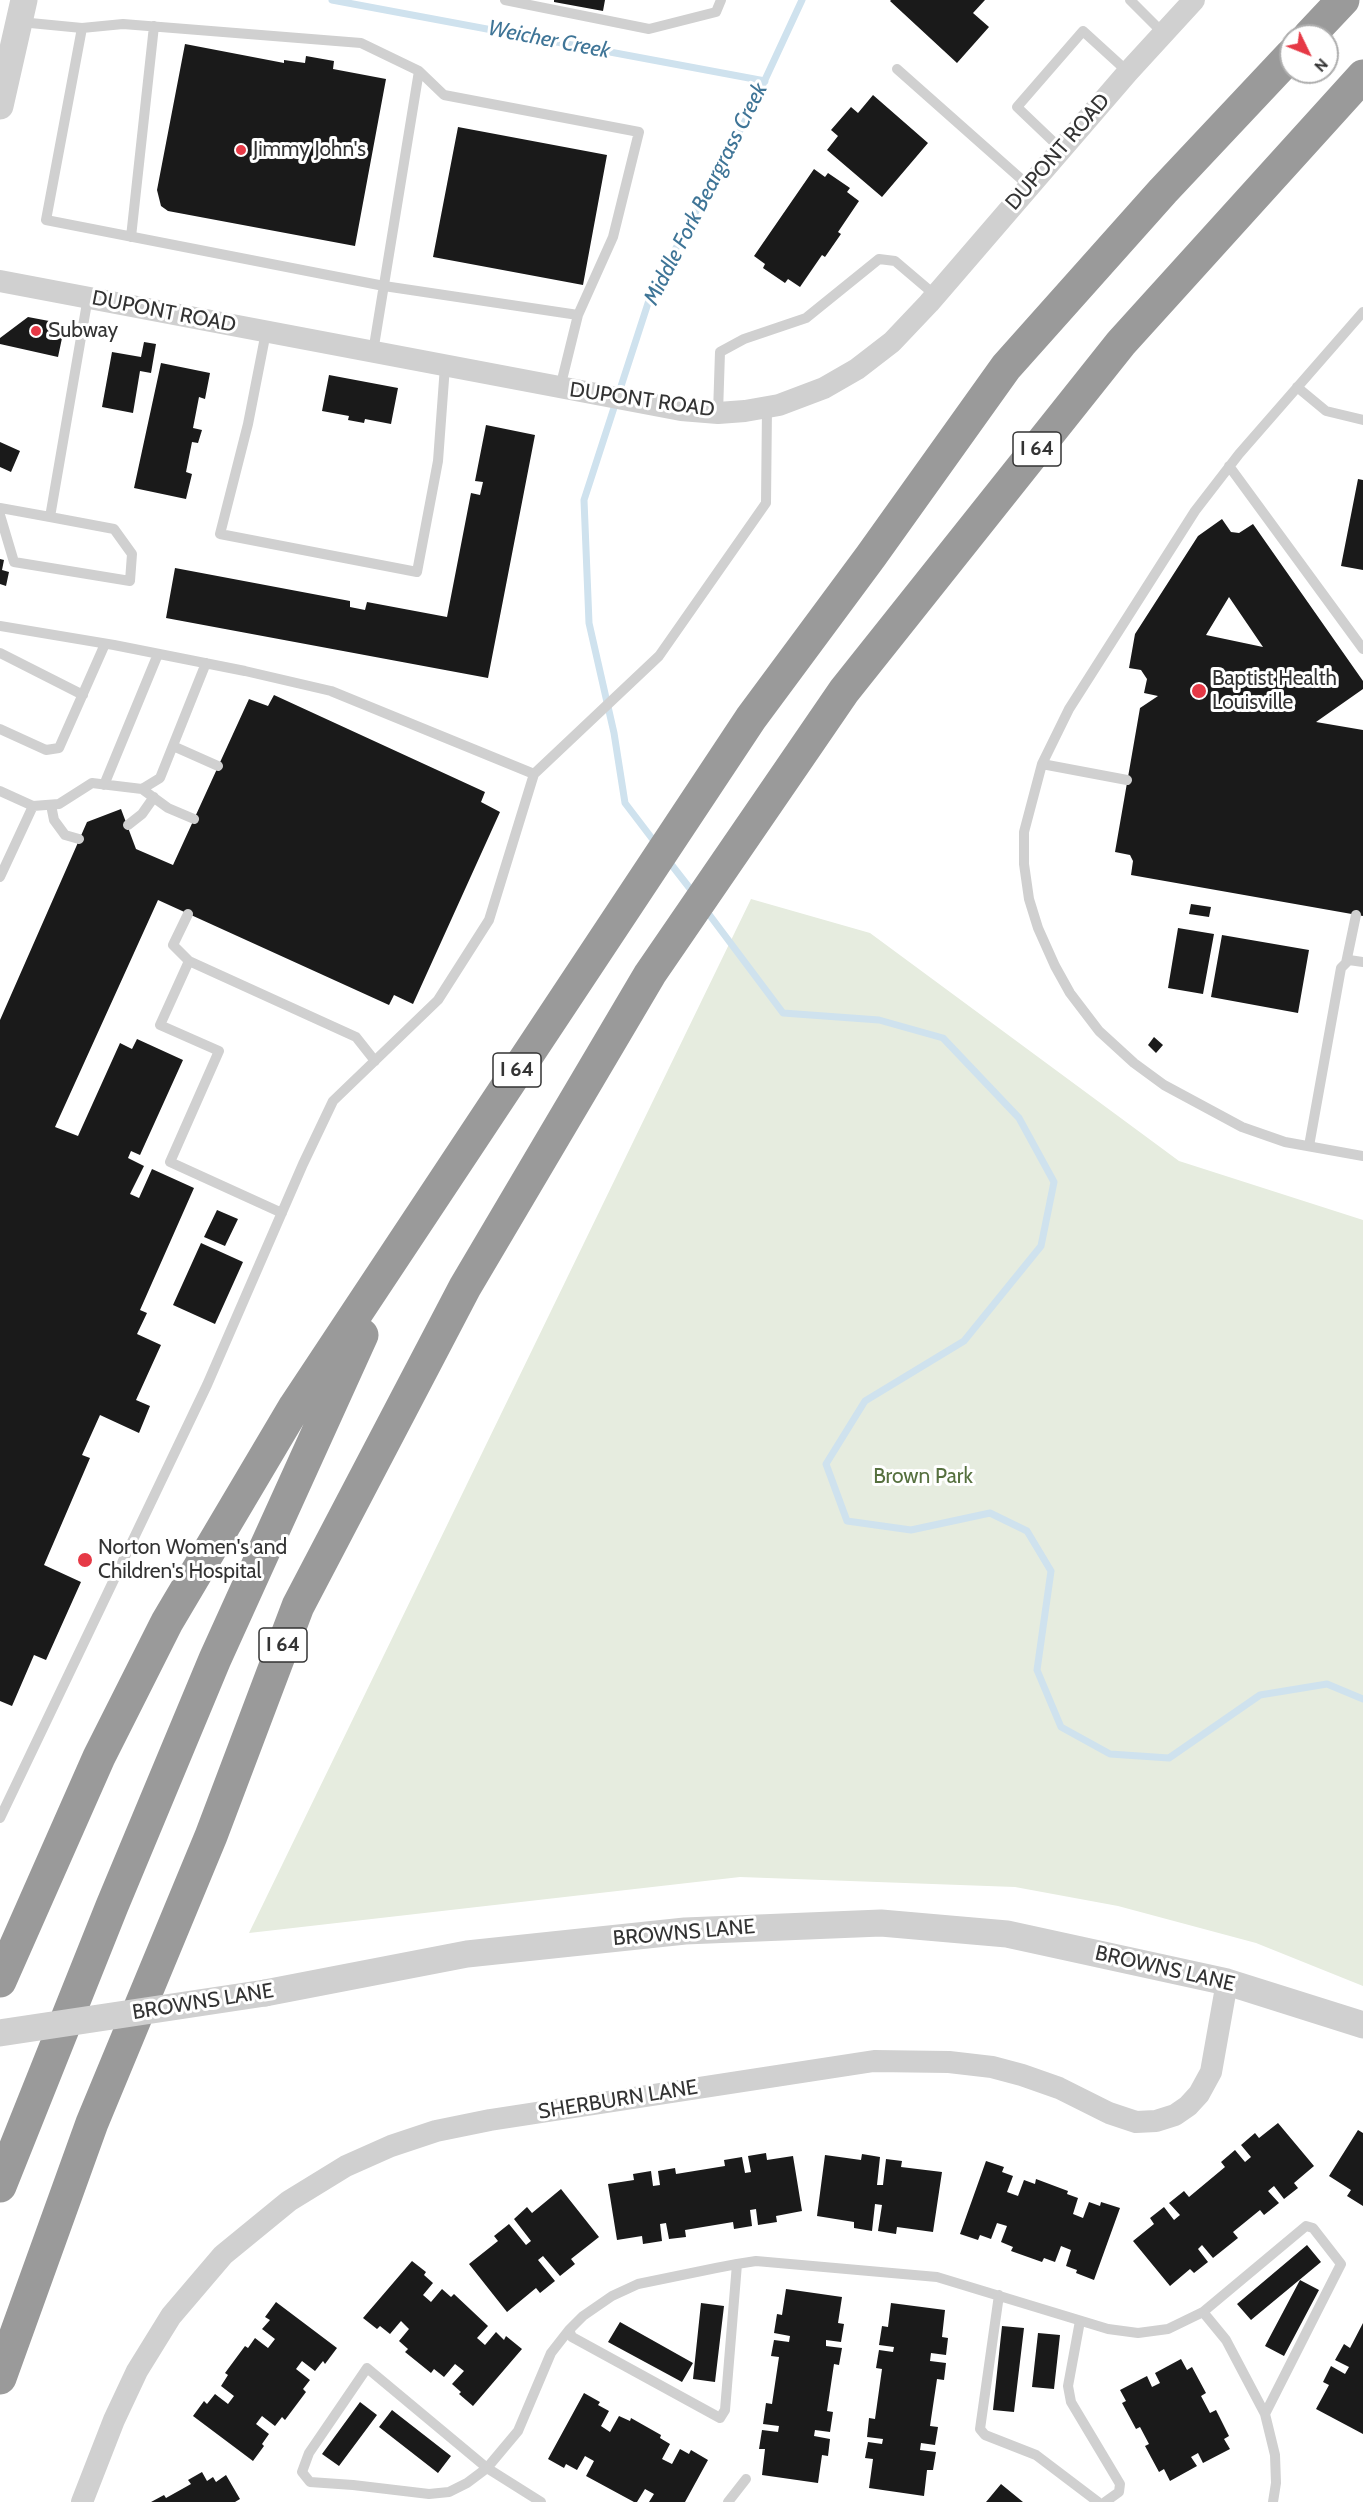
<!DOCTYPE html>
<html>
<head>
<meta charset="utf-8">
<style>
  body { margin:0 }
  #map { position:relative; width:1363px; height:2502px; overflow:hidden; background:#fff; font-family:Cabin,sans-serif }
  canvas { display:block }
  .north { position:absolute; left:1279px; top:24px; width:60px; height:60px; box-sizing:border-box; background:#fff; border:2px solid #adadad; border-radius:50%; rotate:133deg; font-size:16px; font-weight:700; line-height:24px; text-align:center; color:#333 }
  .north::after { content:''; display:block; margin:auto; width:21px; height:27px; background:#e63946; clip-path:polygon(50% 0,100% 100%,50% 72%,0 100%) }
</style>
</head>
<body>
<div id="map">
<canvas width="1363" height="2502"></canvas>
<div class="north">N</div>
</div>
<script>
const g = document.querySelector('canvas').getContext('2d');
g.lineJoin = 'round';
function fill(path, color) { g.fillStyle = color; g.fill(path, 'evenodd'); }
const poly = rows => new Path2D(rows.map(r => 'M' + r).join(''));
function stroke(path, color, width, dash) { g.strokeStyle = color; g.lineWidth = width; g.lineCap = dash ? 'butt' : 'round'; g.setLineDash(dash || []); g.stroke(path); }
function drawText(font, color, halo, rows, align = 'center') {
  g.font = font + ' Cabin,sans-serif'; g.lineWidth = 6; g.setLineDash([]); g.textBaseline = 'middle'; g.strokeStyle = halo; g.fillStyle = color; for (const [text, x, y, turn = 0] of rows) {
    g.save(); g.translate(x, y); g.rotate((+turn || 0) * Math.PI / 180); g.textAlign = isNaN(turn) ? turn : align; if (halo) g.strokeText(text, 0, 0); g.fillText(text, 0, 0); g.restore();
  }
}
const green = poly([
  [751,899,870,933,1179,1161,1363,1220,1363,1986,1256,1943,1118,1906,1015,1887,740,1877,249,1933]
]);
const stream = poly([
  [332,0,765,81],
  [657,845,625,803,614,733,589,623,584,500,651,294,751,110,802,0],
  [667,859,695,895],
  [705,909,783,1013,879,1020,943,1038,1019,1118,1054,1182,1041,1246,964,1341,865,1401,826,1464,847,1521,911,1530,990,1513,1027,1531,1051,1571,1037,1670,1061,1727,1110,1754,1169,1758,1260,1695,1327,1684,1363,1699]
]);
const building = poly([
  [554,0,605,0,603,11,554,2],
  [891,0,985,0,973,13,989,27,957,63,890,1],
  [185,44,284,63,284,60,305,63,306,56,334,61,333,69,386,79,355,246,168,211,161,206,157,190],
  [873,95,928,143,882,197,827,150,838,136,831,130,851,107,858,113],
  [458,127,607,155,583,285,433,257],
  [814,169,825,177,828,173,850,188,847,192,859,201,838,232,841,234,825,257,822,255,800,287,788,279,785,283,763,268,765,264,754,256],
  [28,317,65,324,58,357,0,344,0,338],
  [144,342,156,344,151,373,140,371,133,413,102,407,112,352,141,357],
  [161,363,210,373,205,399,199,397,193,428,202,430,198,443,192,442,186,472,192,474,186,499,134,488],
  [329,375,398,388,391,424,365,419,364,423,348,420,349,416,322,411],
  [486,425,535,435,488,678,166,618,175,568,350,601,350,607,365,610,367,602,447,617,471,493,480,495,483,482,475,481],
  [0,442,20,451,11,472,0,467],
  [1358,479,1363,480,1363,570,1341,566],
  [1222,519,1231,532,1239,533,1253,524,1363,681,1363,689,1316,722,1363,730,1363,916,1131,875,1133,861,1130,855,1115,852,1140,708,1158,696,1144,693,1147,679,1141,670,1129,668,1135,634,1198,536],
  [1229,597,1263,647,1206,635],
  [0,559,4,560,2,570,9,572,6,586,0,584],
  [274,695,485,792,481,802,500,812,413,1004,394,995,389,1005,158,900,55,1127,78,1136,120,1043,132,1049,137,1039,183,1060,140,1155,131,1151,128,1158,144,1166,130,1194,139,1198,152,1169,194,1188,140,1310,147,1313,137,1334,161,1345,136,1400,150,1406,139,1433,100,1415,82,1455,90,1458,44,1565,81,1582,46,1660,34,1655,12,1706,0,1701,0,1020,87,822,121,809,136,849,173,865,249,699,268,706],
  [1191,904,1211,907,1209,917,1189,914],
  [1178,928,1214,934,1203,994,1168,988],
  [1222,935,1309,950,1298,1013,1211,997],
  [1154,1037,1163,1045,1156,1053,1148,1045],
  [217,1210,238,1219,225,1246,204,1237],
  [201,1243,243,1262,215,1324,173,1305],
  [1278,2123,1314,2166,1294,2183,1298,2188,1284,2199,1274,2186,1268,2191,1279,2203,1264,2215,1260,2210,1233,2232,1238,2238,1213,2258,1202,2245,1198,2249,1208,2262,1194,2273,1190,2269,1170,2286,1133,2241,1154,2224,1150,2218,1164,2207,1174,2220,1180,2215,1169,2203,1184,2191,1189,2197,1225,2167,1221,2162,1235,2150,1245,2162,1251,2157,1241,2145,1255,2133,1259,2138],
  [1358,2130,1363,2133,1363,2206,1347,2196,1351,2190,1329,2176],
  [766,2153,767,2160,793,2156,802,2211,776,2216,777,2222,758,2225,756,2209,750,2210,752,2226,734,2229,733,2222,685,2230,686,2237,669,2239,666,2223,660,2224,662,2241,643,2244,642,2236,617,2240,608,2184,634,2180,633,2174,651,2171,653,2186,660,2185,658,2171,675,2168,676,2174,725,2166,724,2160,742,2157,745,2173,751,2172,748,2156],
  [862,2154,880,2157,877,2185,883,2185,886,2159,902,2161,901,2167,942,2172,933,2232,897,2227,896,2234,878,2231,882,2205,875,2204,872,2231,854,2228,854,2222,817,2216,825,2155,861,2160],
  [986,2161,1004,2167,1002,2172,1013,2176,1007,2192,1018,2196,1024,2180,1035,2184,1036,2179,1068,2191,1067,2194,1078,2198,1073,2214,1083,2218,1089,2202,1100,2206,1101,2202,1120,2208,1094,2280,1076,2273,1077,2270,1066,2266,1071,2250,1061,2246,1055,2262,1044,2258,1042,2262,1011,2251,1013,2247,1001,2242,1007,2226,997,2223,991,2239,980,2235,978,2240,960,2234],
  [561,2189,599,2237,571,2259,575,2264,560,2276,543,2256,538,2260,555,2281,540,2293,536,2288,507,2312,469,2264,498,2241,494,2236,509,2224,526,2245,531,2241,514,2219,527,2207,532,2213],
  [1307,2245,1321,2262,1251,2320,1237,2304],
  [412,2261,426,2272,424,2275,433,2283,423,2295,431,2302,442,2289,451,2297,454,2294,488,2326,477,2338,485,2345,496,2332,504,2340,506,2336,522,2349,473,2406,459,2394,461,2392,452,2384,464,2371,455,2364,444,2377,434,2369,431,2373,405,2352,408,2349,399,2341,409,2329,401,2321,390,2334,380,2326,377,2329,363,2318],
  [1300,2280,1319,2290,1284,2356,1265,2346],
  [786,2289,842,2297,838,2323,844,2324,841,2342,826,2340,826,2346,842,2348,839,2365,834,2364,827,2411,833,2412,830,2432,815,2430,814,2436,830,2439,828,2456,822,2455,818,2483,762,2475,765,2449,759,2449,762,2430,778,2432,779,2426,763,2424,766,2403,772,2404,779,2357,771,2356,774,2340,789,2342,790,2336,774,2333,777,2314,782,2315],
  [276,2302,337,2348,325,2364,323,2361,315,2371,302,2361,296,2369,310,2380,303,2389,306,2392,285,2420,282,2417,275,2426,262,2416,256,2424,269,2434,262,2444,264,2446,253,2461,193,2416,204,2401,207,2404,215,2394,228,2404,234,2396,221,2386,228,2375,225,2373,245,2346,248,2348,255,2338,268,2348,275,2339,262,2329,270,2320,265,2317],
  [701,2303,724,2306,715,2382,693,2379],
  [891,2303,945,2310,942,2337,948,2338,946,2355,931,2353,930,2361,946,2363,944,2380,937,2379,930,2426,938,2427,935,2445,921,2443,920,2450,936,2452,933,2470,927,2470,924,2496,869,2488,873,2459,865,2458,868,2442,882,2444,883,2439,867,2437,869,2418,875,2419,882,2369,876,2368,879,2350,893,2352,894,2347,879,2345,882,2326,888,2327],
  [620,2322,693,2363,682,2382,608,2342],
  [1363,2323,1363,2434,1316,2409,1329,2385,1323,2382,1331,2366,1345,2374,1349,2367,1335,2360,1344,2344,1350,2348],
  [1002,2326,1024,2328,1014,2412,993,2410],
  [1038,2333,1060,2335,1054,2389,1032,2387],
  [1181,2359,1187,2370,1192,2367,1206,2393,1201,2396,1210,2413,1216,2410,1229,2436,1224,2439,1230,2449,1203,2463,1198,2453,1191,2457,1197,2466,1170,2481,1164,2469,1159,2472,1145,2446,1149,2444,1140,2427,1136,2429,1122,2403,1126,2401,1120,2390,1147,2376,1152,2387,1160,2383,1155,2373],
  [584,2393,600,2402,598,2405,609,2411,601,2426,610,2432,619,2416,630,2421,631,2418,661,2435,660,2438,670,2444,662,2459,672,2464,680,2449,689,2454,691,2450,708,2460,685,2502,649,2502,654,2494,645,2489,637,2502,634,2502,586,2476,594,2461,585,2456,577,2470,566,2464,564,2468,548,2459],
  [360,2402,377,2415,339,2466,322,2454],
  [392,2410,451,2456,438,2473,379,2427],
  [202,2472,207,2481,213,2477,216,2482,226,2475,240,2499,235,2502,151,2502,164,2495,166,2498,191,2484,188,2480],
  [1001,2484,1023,2502,986,2502]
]);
const service = poly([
  [505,0,649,29,716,12,721,0],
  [1130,0,1163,33],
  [20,22,82,28,123,24,361,43,419,71,373,352],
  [82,28,46,220,384,286,578,315,560,388],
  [897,69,1029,186],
  [419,71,444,95,639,132,613,237,578,315],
  [1061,149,1017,107,1083,31,1128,72],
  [131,237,154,26],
  [1363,312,1239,454,1195,511,1069,709,1042,764,1024,832,1024,864,1029,899,1038,928,1055,966,1070,993,1099,1031,1134,1063,1164,1085,1242,1127,1285,1142,1363,1156],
  [266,332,248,424,220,534,417,572,438,461,445,366],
  [1297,387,1326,411,1363,420],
  [718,413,720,352,744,339,806,318,879,259,895,261,935,295],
  [1229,466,1363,649],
  [0,508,50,517,88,297],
  [0,515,14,562,130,581,132,554,114,529,50,517],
  [0,626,114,645,245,671,331,691,534,774],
  [0,653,83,695],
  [0,729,46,750,59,748,105,644],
  [173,746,218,766],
  [1042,764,1127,780],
  [104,785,158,654],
  [142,789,168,808,194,819],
  [0,791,33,806],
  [51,805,54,820,65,835,79,839],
  [128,825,142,814,154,797],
  [0,877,33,806,59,804,92,783,142,789,160,778,206,663],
  [188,914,173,945,189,961,356,1037,375,1061],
  [189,961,160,1025,219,1051,170,1162,282,1213],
  [1346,963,1356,915],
  [1309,1146,1341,968,1349,960,1363,962],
  [0,1818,207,1385,303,1164,333,1101,438,1000,489,920,534,774,659,656,766,503,767,407],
  [737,2264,725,2410,720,2418,572,2337,569,2330,583,2316,612,2296,638,2284,716,2268,737,2264,756,2261,937,2277,1108,2329,1138,2333,1168,2329,1203,2312,1226,2340,1265,2414,1275,2455,1276,2483,1273,2502],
  [999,2295,980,2429,985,2435,1036,2455,1098,2502],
  [1203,2312,1306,2226,1313,2228,1341,2264,1265,2414],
  [1080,2321,1068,2386,1071,2402,1120,2484,1119,2492,1105,2502],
  [541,2502,487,2468,367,2368,309,2453,302,2472,310,2482,353,2485,429,2494,449,2492,467,2483,487,2468,518,2431,551,2353,569,2330],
  [728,2502,746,2479]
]);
const minor = poly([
  [0,281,681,410,718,413,745,411,779,405,824,388,857,369,892,342,929,303,1128,72,1194,0],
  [82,2502,114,2420,137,2371,171,2316,223,2255,289,2201,346,2166,391,2146,436,2131,490,2120,874,2061,949,2062,992,2067,1022,2075,1059,2088,1109,2113,1136,2122,1156,2121,1175,2115,1188,2106,1199,2094,1211,2072,1227,1982]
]);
const tertiary = poly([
  [0,106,24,0],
  [265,1993,467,1954,685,1931,881,1923,1007,1934,1227,1982,1363,2025]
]);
const motorway = poly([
  [1309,36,1343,0],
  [0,1981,99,1757,167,1622,295,1406,751,718,871,556,1006,367,1163,191,1291,55],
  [0,2186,112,1906,215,1659,362,1335],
  [0,2378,92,2123,211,1836,298,1606,465,1287,650,974,844,691,1121,343,1363,76]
]);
const tertiaryBridge = poly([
  [0,2033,265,1993]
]);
const markers = [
  [241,150,6,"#e63946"],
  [36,331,6,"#e63946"],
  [1199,691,8,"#e63946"],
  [85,1560,8,"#e63946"]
];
const shields = [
  [1037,449,48],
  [517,1070,48],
  [283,1645,48]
];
const shieldNames = [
  ["I 64",1037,449],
  ["I 64",517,1070],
  ["I 64",283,1645]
];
const poiNames = [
  ["Jimmy John's",253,150],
  ["Subway",48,331],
  ["Baptist Health",1212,679],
  ["Louisville",1212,703],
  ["Norton Women's and",98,1548],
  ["Children's Hospital",98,1572]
];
const streetNames = [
  ["DUPONT ROAD",1058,152,-49],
  ["DUPONT ROAD",164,312,11],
  ["DUPONT ROAD",642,400,8],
  ["BROWNS LANE",684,1933,-5],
  ["BROWNS LANE",1165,1969,13],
  ["BROWNS LANE",203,2002,-9],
  ["SHERBURN LANE",618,2100,-9]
];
const parkNames = [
  ["Brown Park",923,1477]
];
const waterNames = [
  ["Weicher Creek",549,40,11],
  ["Middle Fork Beargrass Creek",706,194,-63]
];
fill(green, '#e6ecdf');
stroke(stream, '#cfe2ee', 7);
fill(building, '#1a1a1a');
stroke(service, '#d0d0d0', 10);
stroke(minor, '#d0d0d0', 22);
stroke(tertiary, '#d0d0d0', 27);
stroke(motorway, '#9a9a9a', 33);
stroke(tertiaryBridge, '#d0d0d0', 27);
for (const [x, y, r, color] of markers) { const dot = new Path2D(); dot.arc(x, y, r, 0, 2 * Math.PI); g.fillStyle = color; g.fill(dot); stroke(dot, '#fff', 2); }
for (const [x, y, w] of shields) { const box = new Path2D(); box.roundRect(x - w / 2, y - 17, w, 34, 4.5); g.fillStyle = '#fff'; g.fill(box); stroke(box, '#333', 1.5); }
drawText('bold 20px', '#333', null, shieldNames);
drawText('21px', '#333', '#fff', poiNames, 'left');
drawText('21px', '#333', '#fff', streetNames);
drawText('21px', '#56703f', '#fff', parkNames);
drawText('italic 22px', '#3f7597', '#fff', waterNames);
</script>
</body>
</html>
